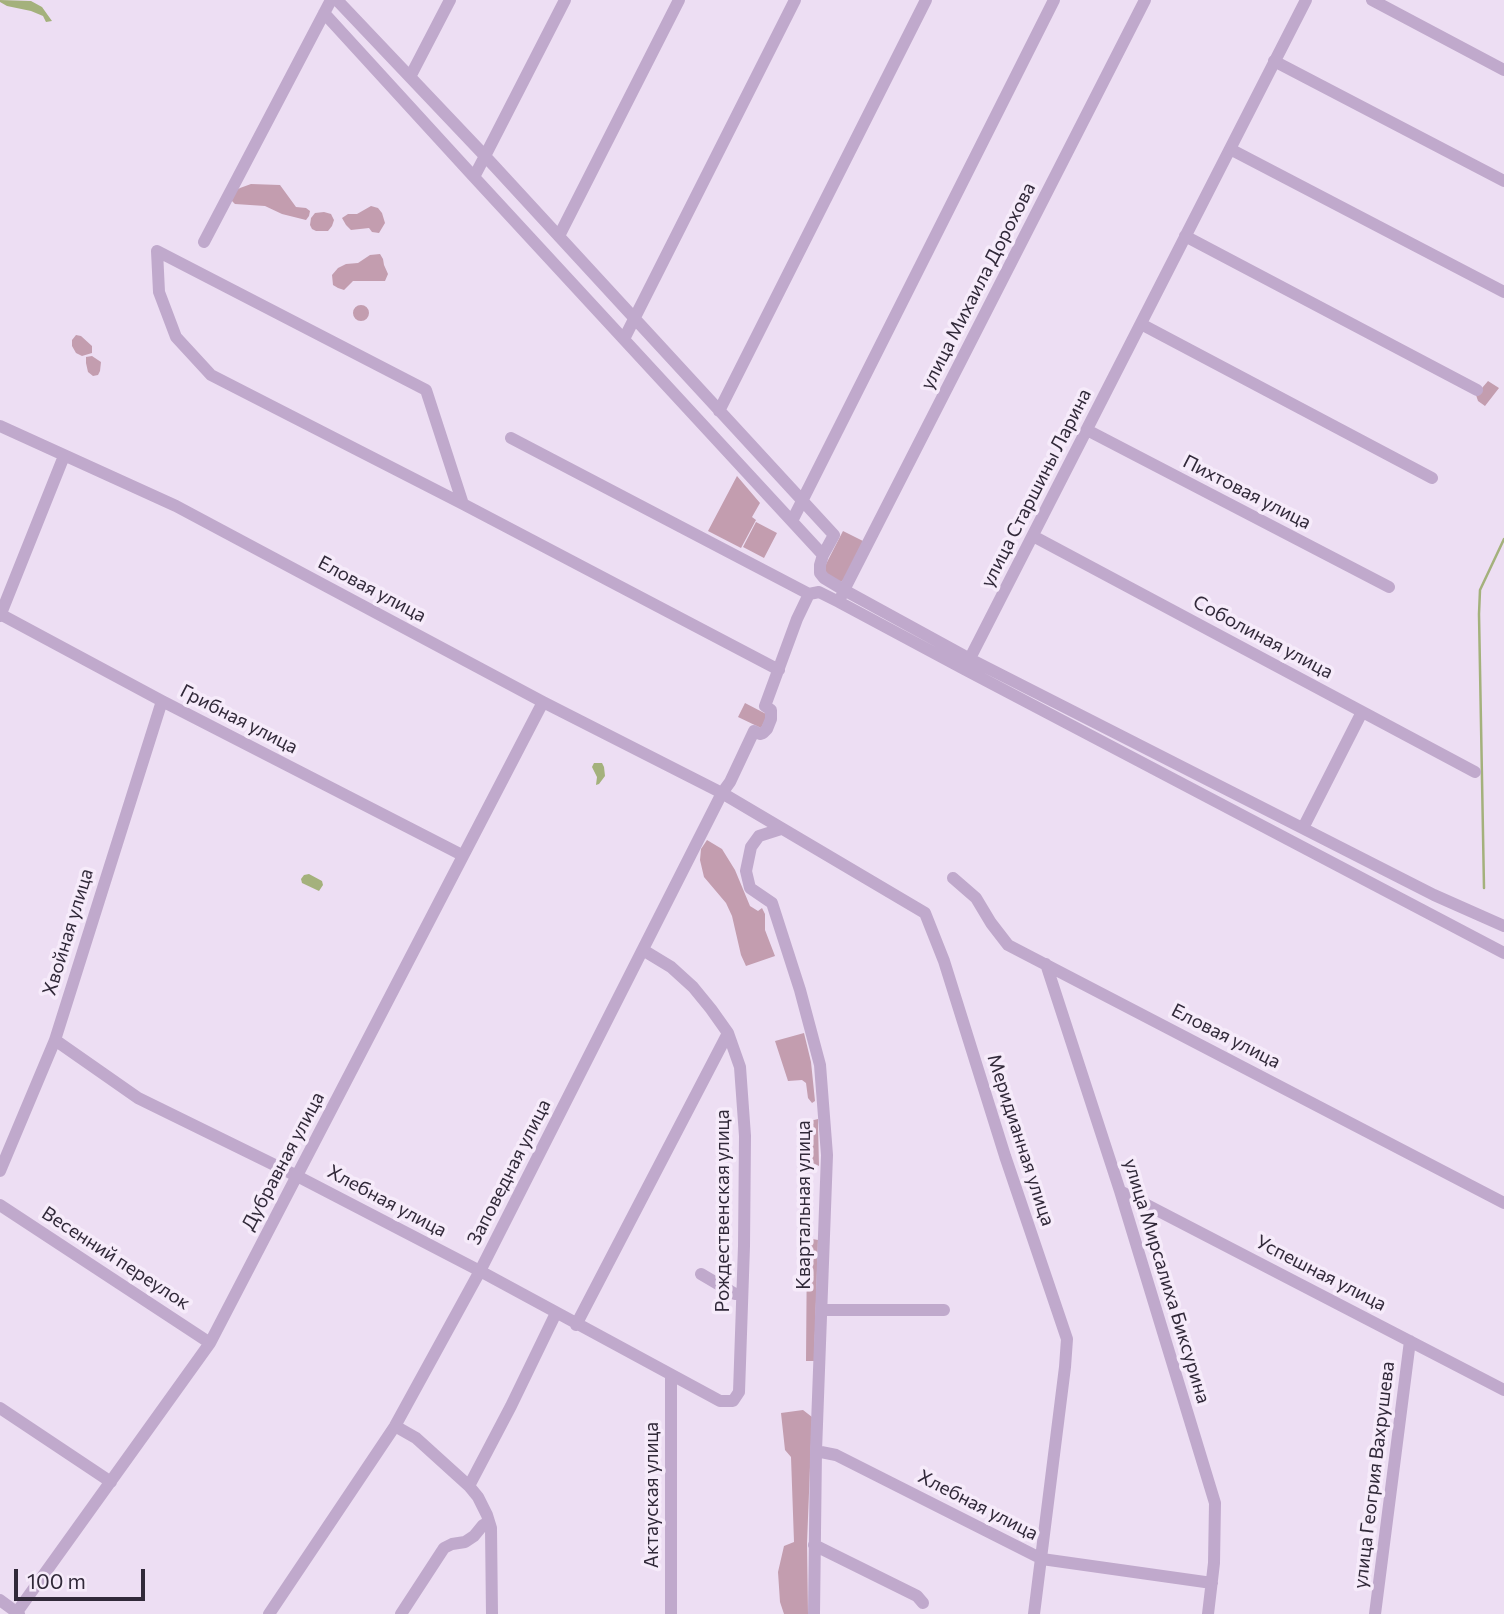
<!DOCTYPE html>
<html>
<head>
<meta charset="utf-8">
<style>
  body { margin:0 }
  #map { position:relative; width:1504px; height:1614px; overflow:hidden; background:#eddef3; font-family:Commissioner,sans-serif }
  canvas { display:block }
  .scale { position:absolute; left:14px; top:1569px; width:131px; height:32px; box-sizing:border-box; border:4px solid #312939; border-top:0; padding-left:9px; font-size:21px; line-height:24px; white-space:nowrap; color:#312939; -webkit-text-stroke:5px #f6ebfa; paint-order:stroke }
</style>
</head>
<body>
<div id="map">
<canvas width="1504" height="1614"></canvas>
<div class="scale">100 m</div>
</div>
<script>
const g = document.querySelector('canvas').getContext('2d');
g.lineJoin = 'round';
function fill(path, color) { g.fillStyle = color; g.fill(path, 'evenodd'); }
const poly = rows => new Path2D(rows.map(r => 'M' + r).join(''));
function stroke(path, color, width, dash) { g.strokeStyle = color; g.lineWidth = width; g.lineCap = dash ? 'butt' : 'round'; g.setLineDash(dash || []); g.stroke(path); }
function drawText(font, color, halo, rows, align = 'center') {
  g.font = font + ' Commissioner,sans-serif'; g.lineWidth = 7; g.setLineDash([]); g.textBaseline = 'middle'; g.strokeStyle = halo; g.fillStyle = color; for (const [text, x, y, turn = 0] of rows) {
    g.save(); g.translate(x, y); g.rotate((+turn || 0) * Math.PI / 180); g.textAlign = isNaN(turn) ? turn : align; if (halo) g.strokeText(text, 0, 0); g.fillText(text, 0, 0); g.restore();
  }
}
const green = poly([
  [251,184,280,185,296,207,306,208,310,211,309,216,306,220,282,214,265,206,235,204,232,201,232,193,240,188],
  [371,206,378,208,382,213,385,223,379,233,372,232,369,228,351,230,346,225,342,218,348,214,357,214],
  [324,212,331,214,334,220,332,226,328,231,316,231,312,229,310,225,311,218,315,213],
  [380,254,383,259,384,265,388,274,385,281,353,281,344,290,338,288,333,285,332,275,338,268,346,264,358,263,370,255],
  '353 313a8 8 0 1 1 16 0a8 8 0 1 1-16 0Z',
  [76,335,81,336,92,346,92,353,82,356,76,353,72,346,72,340],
  [92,356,101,362,100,371,98,375,93,376,88,372,86,363,86,357],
  [1488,381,1499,388,1485,406,1478,401,1476,395],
  [737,476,760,503,752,517,756,520,741,548,708,531],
  [756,522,777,533,764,558,743,547],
  [843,531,863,541,845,578,840,583,826,575,825,566],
  [745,703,768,715,761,728,738,717],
  [707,840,722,849,735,870,750,906,758,911,762,908,765,914,765,930,775,956,746,966,741,955,732,916,726,903,704,877,700,860,701,849],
  [804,1033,811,1062,815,1101,812,1103,808,1098,806,1083,802,1080,788,1081,775,1041],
  [818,1119,818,1124,819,1166,805,1159,804,1147,805,1127,810,1121],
  [807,1238,818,1240,814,1361,806,1361],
  [803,1410,812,1417,807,1543,808,1614,784,1614,780,1602,778,1572,784,1546,794,1542,791,1457,785,1450,781,1413]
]);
const water = poly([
  [0,0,31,1,42,7,52,21,46,22,43,16,31,11,7,6,0,2],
  [594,763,602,763,604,767,605,776,599,784,596,785,597,777,592,767],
  [309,874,322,881,323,885,319,891,302,883,301,879,304,875]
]);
const stream = poly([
  [1484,888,1479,614,1480,590,1504,539]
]);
const minor = poly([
  [337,0,485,156,565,0],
  [1372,0,1504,70],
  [324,13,474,177],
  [1274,61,1504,181],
  [410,77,450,0],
  [1230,149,1504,292],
  [559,236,679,0],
  [1185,236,1477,390],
  [204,242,331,0],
  [1141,324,1432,478],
  [624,339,795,0],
  [719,411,926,0],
  [0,426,176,506,543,702,722,793,925,913,944,961,1005,1156,1067,1339,1065,1367,1034,1614],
  [1087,430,1389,587],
  [511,438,809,594],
  [463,504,426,390,157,251,159,292,176,337,211,375,463,504,779,670],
  [792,521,1054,0],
  [1033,536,1475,772],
  [823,555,474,177,485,156,834,535,823,555,820,565,820,573,824,578,844,590,1145,0],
  [842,595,844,590,970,659,1434,895,1504,926],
  [0,614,162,701,462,855],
  [0,616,64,456],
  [966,666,1306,0],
  [1303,828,1362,712],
  [781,829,759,836,751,847,746,871,750,888,772,903,800,990,820,1065,827,1155,816,1451,814,1614],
  [953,878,976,898,991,923,1008,945,1504,1203],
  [1046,964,1120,1191,1215,1503,1214,1563,1208,1614],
  [55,1040,138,1098,297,1176,480,1271,720,1401,733,1401,739,1392,744,1246,745,1136,740,1067,728,1033,711,1009,693,987,671,967,643,950],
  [0,1171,55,1040,162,701],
  [1120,1191,1504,1390],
  [0,1205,210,1343],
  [701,1274,735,1294,742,1294],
  [822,1310,944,1310],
  [576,1325,728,1033],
  [0,1408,111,1482],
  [395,1426,416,1438,469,1486,478,1497,487,1515,491,1528,492,1614],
  [816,1451,836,1455,1042,1559,1212,1583],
  [469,1486,511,1406,556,1313],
  [814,1545,917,1596,923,1603],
  [0,1600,19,1614],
  [17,1612,210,1343,543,702],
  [269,1614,395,1426,480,1271,722,793,730,782,754,731,760,734,763,733,767,729,771,719,771,710,765,706,797,619,809,594,819,592,839,602,964,669,1504,953],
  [401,1614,444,1548,452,1544,465,1542,474,1536,483,1525,489,1522],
  [671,1614,671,1375],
  [1375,1614,1410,1341]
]);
const streetNames = [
  ["улица Михаила Дорохова",978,286,-63],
  ["улица Старшины Ларина",1036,488,-63],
  ["Пихтовая улица",1247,492,27],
  ["Еловая улица",372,589,28],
  ["Соболиная улица",1263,637,28],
  ["Грибная улица",239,719,27],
  ["Хвойная улица",68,932,-73],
  ["Еловая улица",1226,1036,27],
  ["Меридианная улица",1021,1140,72],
  ["Дубравная улица",283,1161,-62],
  ["Заповедная улица",509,1172,-63],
  ["Хлебная улица",387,1201,28],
  ["Квартальная улица",804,1205,-90],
  ["Рождественская улица",723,1211,-90],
  ["Весенний переулок",116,1258,33],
  ["Успешная улица",1321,1273,27],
  ["улица Мирсалиха Биксурина",1167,1281,73],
  ["улица Геогрия Вахрушева",1374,1475,-83],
  ["Актауская улица",652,1495,-90],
  ["Хлебная улица",978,1505,27]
];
fill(green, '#c39daf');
fill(water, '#a4b17c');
stroke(stream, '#a4b17c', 2.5);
stroke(minor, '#c0a9cc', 12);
drawText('19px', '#312939', '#f6ebfa', streetNames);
</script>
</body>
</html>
